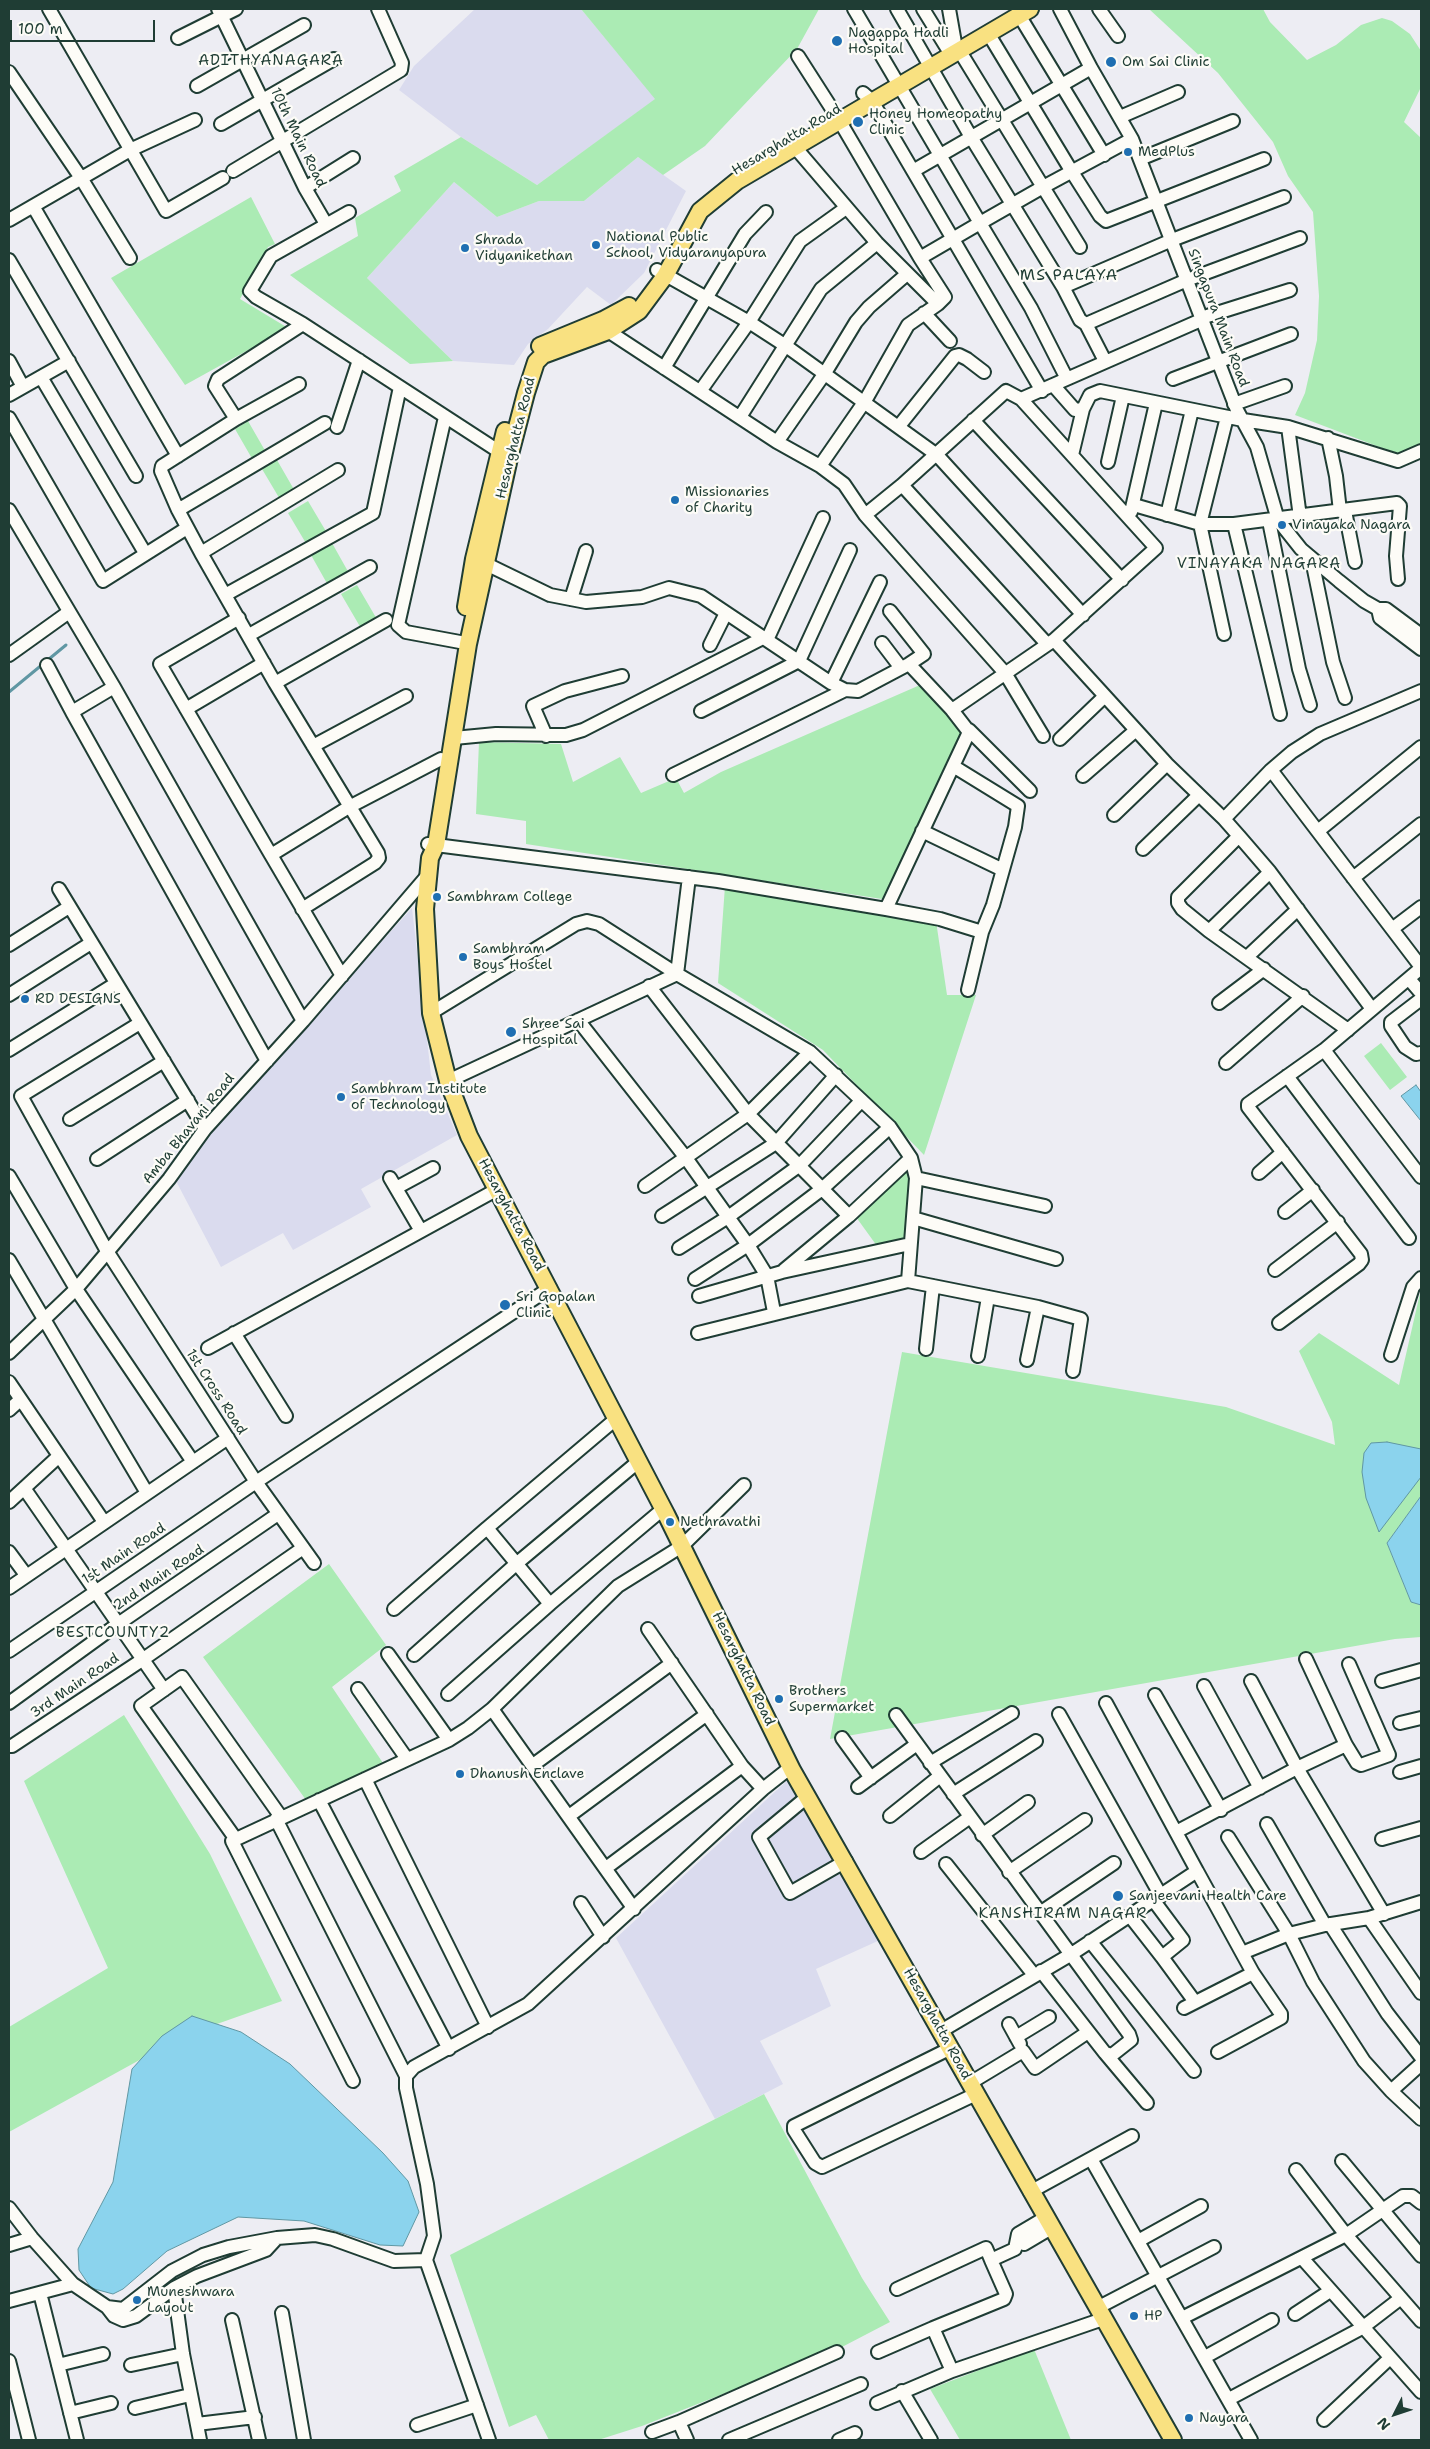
<!DOCTYPE html>
<html>
<head>
<meta charset="utf-8">
<style>
  body { margin:0 }
  #map { position:relative; width:1430px; height:2449px; overflow:hidden; background:#ededf3; font-family:"Shantell Sans",sans-serif }
  canvas { display:block }
  .frame { position:absolute; inset:0; border:10px solid #1f3d34; pointer-events:none }
  .north { position:absolute; left:1370px; top:2389px; width:50px; height:50px; -webkit-text-stroke:4px #fdfcf7; paint-order:stroke; rotate:229deg; font-size:14px; font-weight:700; line-height:20px; text-align:center; color:#1f3d34 }
  .north::after { content:''; display:block; margin:auto; width:18px; height:22px; background:#1f3d34; clip-path:polygon(50% 0,100% 100%,50% 72%,0 100%) }
  .scale { position:absolute; left:10px; top:20px; width:145px; height:22px; box-sizing:border-box; border:2px solid #1f3d34; border-top:0; padding-left:6px; font-size:15px; line-height:18px; white-space:nowrap; color:#1f3d34; -webkit-text-stroke:4px #fdfcf7; paint-order:stroke }
</style>
</head>
<body>
<div id="map">
<canvas width="1430" height="2449"></canvas>
<div class="frame"></div>
<div class="north">N</div>
<div class="scale">100 m</div>
</div>
<script>
const g = document.querySelector('canvas').getContext('2d');
g.lineJoin = 'round';
function fill(path, color) { g.fillStyle = color; g.fill(path, 'evenodd'); }
const poly = rows => new Path2D(rows.map(r => 'M' + r).join(''));
function stroke(path, color, width, dash) { g.strokeStyle = color; g.lineWidth = width; g.lineCap = dash ? 'butt' : 'round'; g.setLineDash(dash || []); g.stroke(path); }
function drawText(font, color, halo, rows, align = 'center') {
  g.font = font + ' "Shantell Sans",sans-serif'; g.lineWidth = 4.5; g.setLineDash([]); g.textBaseline = 'middle'; g.strokeStyle = halo; g.fillStyle = color; for (const [text, x, y, turn = 0] of rows) {
    g.save(); g.translate(x, y); g.rotate((+turn || 0) * Math.PI / 180); g.textAlign = isNaN(turn) ? turn : align; if (halo) g.strokeText(text, 0, 0); g.fillText(text, 0, 0); g.restore();
  }
}
const built = poly([
  [475,9,581,9,656,99,537,185,461,137,399,90,414,66],
  [638,157,686,191,644,273,611,305,587,287,548,329,528,344,514,365,453,361,367,278,454,182,497,217,539,201,584,201],
  [412,908,431,1075,457,1135,361,1189,371,1207,293,1250,283,1233,221,1267,176,1181,222,1119],
  [790,1778,880,1940,816,1969,831,2006,760,2041,783,2084,715,2119,616,1938]
]);
const green = poly([
  [581,9,819,9,797,49,705,146,663,175,638,157,584,201,539,201,497,217,454,182,367,278,453,361,410,364,290,275,358,236,355,218,401,191,394,176,461,137,537,185,655,99],
  [1149,9,1263,9,1270,22,1307,60,1336,45,1361,25,1382,18,1392,21,1410,34,1421,51,1421,87,1404,122,1421,138,1421,445,1403,456,1295,415,1305,393,1317,340,1319,296,1313,212,1288,176,1273,142,1218,73],
  [251,197,275,244,268,247,240,299,288,328,185,385,111,278],
  [248,421,267,454,254,462,235,429],
  [277,460,296,493,281,501,262,469],
  [308,501,327,533,307,545,288,513],
  [332,543,350,575,329,587,311,555],
  [357,585,378,621,362,630,341,594],
  [920,685,965,732,882,899,526,844,526,821,476,814,479,742,561,744,573,782,620,757,641,793,676,778,684,793,721,772],
  [725,886,936,921,947,995,976,995,924,1155,823,1050,718,983],
  [1381,1043,1407,1077,1390,1090,1364,1056],
  [907,1171,909,1187,907,1240,877,1246,856,1217],
  [1421,1289,1421,1496,1387,1543,1411,1602,1421,1605,1421,1637,1395,1639,830,1739,902,1352,1226,1407,1335,1445,1332,1422,1299,1351,1319,1333,1399,1385],
  [329,1564,386,1645,332,1687,385,1766,306,1800,203,1657],
  [124,1715,210,1854,282,2001,183,2036,9,2132,9,2027,108,1968,24,1781],
  [764,2094,862,2278,890,2322,842,2347,642,2426,598,2440,549,2440,536,2415,509,2427,450,2255],
  [1034,2349,1071,2440,960,2440,930,2389]
]);
const water = poly([
  [1416,1085,1421,1092,1421,1121,1401,1096,1416,1085],
  [1387,1442,1421,1449,1421,1477,1379,1532,1366,1498,1362,1472,1364,1453,1371,1443,1387,1442],
  [1421,1496,1421,1605,1411,1602,1387,1543,1421,1496],
  [192,2016,241,2032,290,2064,383,2153,408,2181,419,2212,403,2246,380,2245,304,2221,238,2217,167,2251,123,2289,113,2294,91,2288,79,2270,78,2249,113,2182,132,2069,162,2036,192,2016]
]);
const stream = poly([
  [9,692,66,645]
]);
const minor = poly([
  [49,9,166,211,223,178],
  [218,9,305,188,326,224],
  [854,9,980,223,1043,187,959,50],
  [897,9,971,137,1063,287,1172,240,1284,197],
  [923,9,947,48],
  [949,9,955,43],
  [1060,9,1091,68,1132,139,1237,410,1257,447,1278,520,1301,549,1339,581,1364,601,1378,609,1386,609,1421,635],
  [1099,9,1118,36],
  [1019,15,1104,155],
  [988,33,1072,172,1100,216,1106,221,1264,159],
  [178,38,236,9],
  [798,56,839,120,920,258,980,223,1031,308,1066,377],
  [9,72,81,178,130,258],
  [197,86,304,25],
  [863,93,872,101,1042,391],
  [1120,117,1178,92],
  [221,124,334,59],
  [794,146,877,243,938,304,908,325,865,401,820,466],
  [1140,159,1233,121],
  [233,171,401,70,402,63,378,9],
  [913,171,1091,68],
  [305,188,353,158],
  [33,206,178,456],
  [349,212,271,256,250,291,256,297,303,324,506,456],
  [9,220,130,150,195,120],
  [1080,247,1043,187,1132,139],
  [920,258,945,297,938,304],
  [9,260,136,476],
  [657,270,749,322,786,346,937,455,1083,615],
  [1063,287,1080,320,1086,324,1187,280,1300,238],
  [924,313,950,341],
  [1201,318,1290,290],
  [1086,324,1105,361],
  [608,331,777,442,820,466,844,484,865,515,1005,673,1043,736],
  [9,361,23,387],
  [664,368,745,234,766,212],
  [41,377,145,553],
  [1173,379,1291,334],
  [1053,385,1075,410,1083,409,1090,395,1100,391,1243,420,1288,427,1300,517],
  [701,390,749,322,800,241,846,208],
  [9,395,69,361],
  [1234,404,1285,386],
  [445,417,398,625,406,632,460,642],
  [740,417,821,289,877,243],
  [9,418,103,581,187,528],
  [236,419,299,384],
  [973,420,1122,580],
  [899,426,955,356,959,355,967,359,984,372],
  [337,427,359,360],
  [1288,427,1398,461,1421,451],
  [1328,438,1336,476,1340,511],
  [777,442,825,373,856,322,869,307,907,274],
  [1072,455,1083,409],
  [1108,462,1123,396],
  [902,485,1006,391,1021,399,1201,320],
  [1134,505,1200,524,1234,524,1397,503,1400,506,1396,556,1398,579],
  [9,510,114,687,303,1021],
  [178,510,325,423],
  [1345,511,1355,562],
  [1131,512,1156,403],
  [865,515,902,485,1047,644],
  [1167,515,1192,410],
  [1269,521,1299,669,1310,705],
  [1234,524,1280,714],
  [201,553,338,470],
  [478,560,550,595,586,602,642,597,669,588,701,596,831,683,845,690,858,691,909,664,952,710,1054,640,1156,548,1021,399],
  [1312,560,1333,662,1345,698],
  [225,595,373,513,400,387],
  [571,599,586,551],
  [1378,609,1380,618,1421,649],
  [890,611,924,654,909,664],
  [239,618,160,664,271,855,349,807,441,759,449,761],
  [1224,634,1200,524,1227,417],
  [249,635,370,567],
  [767,640,823,518],
  [1054,640,1167,764,1224,819],
  [882,643,901,668],
  [710,645,726,613],
  [9,655,69,612],
  [47,665,72,712],
  [275,683,386,620],
  [831,683,880,582],
  [114,687,72,712,267,1061],
  [186,709,264,663],
  [701,711,799,661,850,550],
  [969,730,1030,791],
  [546,736,533,706,565,691,622,676],
  [454,738,496,734,566,735,583,730,763,638],
  [1060,739,1105,696],
  [313,746,406,696],
  [1271,770,1421,967],
  [673,775,845,690],
  [1083,776,1136,730],
  [1114,815,1167,764],
  [922,831,1003,870],
  [1318,831,1421,747],
  [1239,836,1270,872,1372,1009],
  [428,844,718,881,886,909,940,919,982,932,993,905,1015,827,1018,806,953,766],
  [1143,849,1198,796],
  [271,855,342,976],
  [1353,878,1421,824],
  [59,889,205,1129],
  [302,909,375,863,379,858,378,853,275,683,201,553,178,510,161,471,162,466,236,419,215,386,218,379,303,324],
  [886,909,969,732,952,710],
  [1392,929,1421,907],
  [1209,931,1270,872],
  [9,945,69,907],
  [1247,957,1298,909],
  [1409,979,1421,993],
  [649,986,748,1114,849,1216,911,1158],
  [968,990,982,932],
  [9,995,91,943],
  [1421,999,1391,1022,1391,1026,1405,1047,1416,1054,1421,1053],
  [1219,1003,1264,969],
  [431,1013,576,924,587,921,599,924,677,974,689,877],
  [578,1020,686,1158,748,1245,767,1276,774,1312],
  [140,1023,21,1096,107,1251,256,1482,314,1563],
  [1348,1030,1209,931,1182,909,1178,903,1178,897,1239,836,1224,819,1271,770,1292,752,1320,734,1421,691],
  [9,1050,115,984],
  [1324,1050,1421,1177],
  [1226,1063,1303,996],
  [1287,1076,1409,1238],
  [448,1081,677,974,810,1052,890,1127,911,1158,916,1178,908,1281],
  [70,1119,164,1061],
  [97,1159,188,1100],
  [1259,1173,1283,1152],
  [9,1176,76,1289,193,1462],
  [390,1178,421,1231],
  [916,1178,1045,1206],
  [645,1186,748,1114,810,1052],
  [396,1188,433,1168],
  [1285,1212,1313,1190],
  [662,1216,776,1143,836,1075],
  [913,1218,1056,1259],
  [679,1248,728,1217,800,1165,861,1101],
  [9,1260,147,1493],
  [784,1270,849,1216],
  [1275,1270,1338,1222],
  [695,1279,748,1245,822,1189,890,1127],
  [699,1296,782,1272,910,1244],
  [1279,1323,1359,1264,1362,1260,1361,1254,1248,1107,1248,1104,1324,1050,1421,968],
  [234,1333,286,1416],
  [698,1333,908,1281,1038,1307,1081,1319,1073,1371],
  [208,1348,496,1190],
  [926,1349,933,1286],
  [9,1353,76,1289,169,1179,205,1129,303,1021,428,875],
  [1391,1355,1413,1287,1421,1278],
  [978,1356,988,1297],
  [1027,1360,1038,1307],
  [9,1382,104,1522],
  [9,1410,20,1400],
  [617,1418,487,1528,550,1604,663,1509],
  [24,1488,164,1690],
  [9,1502,59,1456],
  [9,1552,26,1575],
  [9,1588,228,1438],
  [394,1609,487,1528],
  [9,1651,256,1482,550,1288],
  [388,1654,449,1740],
  [414,1655,516,1564,639,1461],
  [1306,1659,1346,1745,1357,1763,1361,1765,1389,1755,1349,1664],
  [1251,1681,1297,1768,1384,1914],
  [1382,1681,1421,1670],
  [1204,1686,1260,1788],
  [358,1689,407,1759],
  [448,1694,550,1604],
  [1155,1695,1221,1810],
  [9,1703,118,1624,278,1514],
  [1106,1703,1197,1871],
  [1059,1714,1161,1896],
  [896,1715,1129,2034,1131,2040,1112,2055,1105,2053,1041,1971],
  [1400,1723,1421,1718],
  [842,1738,871,1778],
  [9,1746,12,1746,142,1660,303,1548],
  [930,1763,1012,1713],
  [533,1765,672,1663],
  [742,1766,763,1789],
  [1400,1772,1421,1766],
  [365,1779,488,2027],
  [858,1787,917,1744],
  [953,1794,1036,1741],
  [807,1797,759,1837,790,1893,846,1861],
  [319,1800,449,2049],
  [569,1816,707,1714],
  [890,1816,940,1776],
  [276,1819,406,2076],
  [1267,1824,1325,1925],
  [1176,1832,1297,1768,1346,1745],
  [982,1835,1028,1802],
  [1228,1837,1289,1934,1313,1982,1364,2061,1391,2091,1421,2119],
  [235,1838,141,1706,182,1677,281,1817],
  [1382,1839,1421,1828],
  [921,1852,970,1817],
  [946,1864,1034,1975],
  [606,1868,742,1766,648,1629],
  [1009,1872,1085,1820],
  [581,1903,603,1937],
  [634,1909,492,1709,618,1586,682,1546,744,1485],
  [1040,1913,1114,1863],
  [1130,1916,1162,1957,1183,1940,1154,1901],
  [1369,1918,1421,1993],
  [1330,1924,1387,2013,1421,2057],
  [1090,1941,1194,2071],
  [1162,1957,1195,2002],
  [1184,2008,1253,1973],
  [1009,2024,1020,2044],
  [941,2031,1070,1955,1197,1871,1242,1953,1289,1934,1325,1925,1369,1918,1421,1902],
  [1016,2037,1049,2017],
  [951,2048,794,2126,794,2130,815,2163,822,2167,976,2094],
  [1218,2052,1281,2018,1281,2014,1253,1973,1242,1953],
  [1105,2053,1147,2103],
  [353,2081,232,1841,449,1740,468,1728,492,1709],
  [970,2083,1023,2051,1035,2068,1088,2032],
  [1391,2091,1421,2064],
  [1091,2159,1251,2440],
  [1342,2161,1421,2256],
  [1296,2170,1346,2235,1421,2321],
  [1030,2192,1132,2136],
  [9,2208,32,2238,73,2284,107,2307,123,2309,172,2271,203,2255,229,2247,277,2238,315,2235,333,2239,394,2261,426,2260,434,2236,427,2184,406,2088,406,2076,414,2067,528,2004,763,1789,791,1767],
  [1138,2241,1201,2206],
  [1018,2242,1024,2244,1051,2228],
  [9,2245,32,2238],
  [1302,2258,1421,2392],
  [426,2260,489,2440],
  [174,2288,197,2276,266,2250,277,2238],
  [897,2289,986,2248,991,2260],
  [40,2293,77,2440],
  [9,2301,73,2284],
  [107,2307,114,2316,123,2320,136,2316,174,2288,183,2354,200,2440],
  [1097,2308,1214,2247],
  [282,2313,304,2440],
  [1295,2314,1330,2291],
  [1182,2318,1346,2235,1403,2196,1412,2196,1421,2203],
  [232,2320,259,2440],
  [933,2328,1004,2299,1006,2294,991,2260,1015,2249,1018,2234,1045,2218],
  [878,2352,933,2328,952,2371],
  [1205,2357,1272,2320],
  [9,2361,29,2440],
  [58,2365,103,2354],
  [131,2365,183,2354],
  [902,2391,931,2440],
  [1229,2399,1362,2328,1401,2298],
  [877,2403,952,2371,1103,2319],
  [135,2408,190,2395],
  [70,2413,111,2403],
  [1324,2420,1390,2358],
  [679,2422,837,2352],
  [197,2424,255,2417],
  [417,2425,477,2405],
  [652,2432,679,2422,687,2440],
  [729,2440,861,2384],
  [839,2440,855,2433]
]);
const major = poly([
  [1030,9,737,181,700,211,665,276,639,311,608,331,543,355,536,362,526,393,509,458,468,644,436,845,430,858,425,909,431,1013,448,1081,469,1136,666,1514,792,1770,1173,2440],
  [540,346,603,320,629,306],
  [466,607,474,559,505,431]
]);
const markers = [
  [837,41,6,"#1f6fb2"],
  [1111,62,6,"#1f6fb2"],
  [858,122,6,"#1f6fb2"],
  [1128,152,5,"#1f6fb2"],
  [596,245,5,"#1f6fb2"],
  [465,248,5,"#1f6fb2"],
  [675,500,5,"#1f6fb2"],
  [1282,525,5,"#1f6fb2"],
  [437,897,5,"#1f6fb2"],
  [463,957,5,"#1f6fb2"],
  [25,999,5,"#1f6fb2"],
  [511,1032,6,"#1f6fb2"],
  [341,1097,5,"#1f6fb2"],
  [505,1305,6,"#1f6fb2"],
  [670,1522,5,"#1f6fb2"],
  [779,1699,5,"#1f6fb2"],
  [460,1774,5,"#1f6fb2"],
  [1118,1896,6,"#1f6fb2"],
  [137,2300,5,"#1f6fb2"],
  [1134,2316,5,"#1f6fb2"],
  [1189,2418,5,"#1f6fb2"]
];
const poiNames = [
  ["Nagappa Hadli",848,33],
  ["Hospital",848,49],
  ["Om Sai Clinic",1122,62],
  ["Honey Homeopathy",869,114],
  ["Clinic",869,130],
  ["MedPlus",1138,152],
  ["National Public",606,237],
  ["School, Vidyaranyapura",606,253],
  ["Shrada",475,240],
  ["Vidyanikethan",475,256],
  ["Missionaries",685,492],
  ["of Charity",685,508],
  ["Vinayaka Nagara",1292,525],
  ["Sambhram College",447,897],
  ["Sambhram",473,949],
  ["Boys Hostel",473,965],
  ["RD DESIGNS",35,999],
  ["Shree Sai",522,1024],
  ["Hospital",522,1040],
  ["Sambhram Institute",351,1089],
  ["of Technology",351,1105],
  ["Sri Gopalan",516,1297],
  ["Clinic",516,1313],
  ["Nethravathi",680,1522],
  ["Brothers",789,1691],
  ["Supermarket",789,1707],
  ["Dhanush Enclave",470,1774],
  ["Sanjeevani Health Care",1129,1896],
  ["Muneshwara",147,2292],
  ["Layout",147,2308],
  ["HP",1144,2316],
  ["Nayara",1199,2418]
];
const streetNames = [
  ["10th Main Road",298,138,64],
  ["Hesarghatta Road",787,140,-31],
  ["Singapura Main Road",1218,318,69],
  ["Hesarghatta Road",516,438,-76],
  ["Amba Bhavani Road",189,1129,-51],
  ["Hesarghatta Road",511,1215,62],
  ["1st Cross Road",216,1392,57],
  ["1st Main Road",124,1554,-34],
  ["2nd Main Road",159,1578,-34],
  ["Hesarghatta Road",743,1669,64],
  ["3rd Main Road",75,1686,-34],
  ["Hesarghatta Road",937,2024,61]
];
const neighbourhoodNames = [
  ["ADITHYANAGARA",271,61],
  ["VINAYAKA NAGARA",1259,564],
  ["BESTCOUNTY2",113,1633],
  ["KANSHIRAM NAGAR",1063,1914]
];
const quarterNames = [
  ["MS PALAYA",1069,276]
];
fill(built, '#dadbee');
fill(green, '#abebb4');
fill(water, '#8bd3ed');
stroke(water, '#6097a3', 1);
stroke(stream, '#6097a3', 3);
stroke(minor, '#1f3d34', 16);
stroke(major, '#1f3d34', 20);
stroke(minor, '#fdfcf7', 12);
stroke(major, '#f9e181', 16);
for (const [x, y, r, color] of markers) { const dot = new Path2D(); dot.arc(x, y, r, 0, 2 * Math.PI); g.fillStyle = color; g.fill(dot); stroke(dot, '#fdfcf7', 2); }
drawText('14px', '#1f3d34', '#fdfcf7', poiNames, 'left');
drawText('14px', '#1f3d34', '#fdfcf7', streetNames);
g.letterSpacing = '1px';
drawText('15px', '#1f3d34', '#fdfcf7', neighbourhoodNames);
g.letterSpacing = '0px';
g.letterSpacing = '1px';
drawText('16px', '#1f3d34', '#fdfcf7', quarterNames);
g.letterSpacing = '0px';
</script>
</body>
</html>
